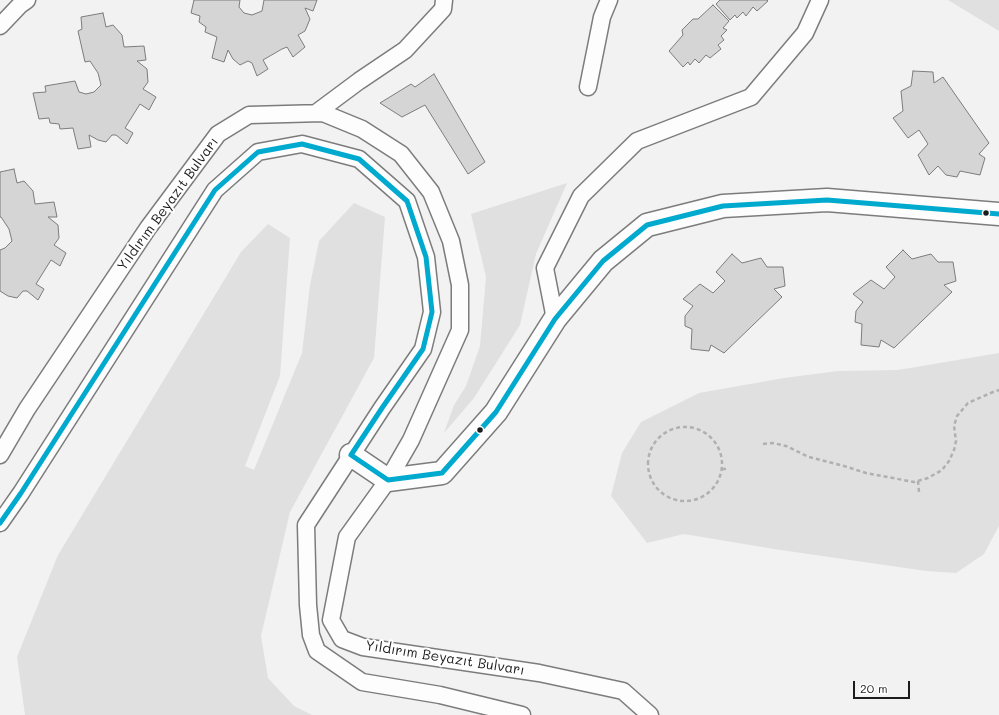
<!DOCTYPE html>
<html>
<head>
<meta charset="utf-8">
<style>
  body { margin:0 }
  #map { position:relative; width:999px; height:715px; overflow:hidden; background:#f2f2f2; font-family:Mali,sans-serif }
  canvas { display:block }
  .scale { position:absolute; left:853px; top:681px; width:57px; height:18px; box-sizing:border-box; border:2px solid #1c1c1c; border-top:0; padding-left:5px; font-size:12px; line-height:14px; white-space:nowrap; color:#1c1c1c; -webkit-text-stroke:3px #fff; paint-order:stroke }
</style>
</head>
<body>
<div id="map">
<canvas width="999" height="715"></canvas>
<div class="scale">20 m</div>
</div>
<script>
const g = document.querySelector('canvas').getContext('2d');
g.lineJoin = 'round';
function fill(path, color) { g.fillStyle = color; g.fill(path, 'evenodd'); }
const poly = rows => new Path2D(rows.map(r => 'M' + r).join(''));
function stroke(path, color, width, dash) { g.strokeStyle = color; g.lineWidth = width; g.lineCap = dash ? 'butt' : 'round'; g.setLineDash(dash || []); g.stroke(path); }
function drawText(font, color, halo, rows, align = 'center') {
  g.font = font + ' Mali,sans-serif'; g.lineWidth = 4; g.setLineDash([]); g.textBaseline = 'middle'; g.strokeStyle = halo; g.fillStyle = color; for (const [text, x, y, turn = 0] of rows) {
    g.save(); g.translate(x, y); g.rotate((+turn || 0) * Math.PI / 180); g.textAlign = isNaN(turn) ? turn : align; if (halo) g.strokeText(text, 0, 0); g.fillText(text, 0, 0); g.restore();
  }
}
const green = poly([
  [948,0,999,0,999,31],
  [567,183,536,254,520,325,474,398,444,433,454,405,466,386,480,346,486,277,471,214],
  [354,203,385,217,374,358,290,512,261,636,268,678,294,706,312,715,25,715,17,657,58,555,241,252,268,224,290,238,280,376,245,466,254,470,302,353,310,285,319,241],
  [999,353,999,526,984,554,956,573,926,571,774,549,684,534,647,543,611,496,622,453,641,422,699,393,784,378,838,371,898,370]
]);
const building = poly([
  [194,0,240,0,239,7,244,13,252,15,262,11,264,0,317,0,313,11,305,8,310,19,305,31,298,35,305,47,293,57,287,47,282,49,263,60,268,69,257,76,252,63,248,61,240,65,233,59,228,50,224,62,212,58,217,37,205,32,206,27,199,22,200,16,191,13,194,0],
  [720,0,767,0,768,1,757,11,753,7,746,16,743,12,737,18,735,15,730,20,716,4,720,0],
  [713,5,729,21,723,28,727,30,721,36,724,40,718,45,721,49,710,58,706,55,699,63,695,59,690,65,688,62,683,67,669,51,683,35,682,30,693,19,698,19,713,5],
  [103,13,106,27,113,25,122,35,124,47,144,46,146,60,137,61,147,69,148,82,143,89,156,97,149,110,140,104,125,128,133,133,127,144,116,135,112,135,106,142,98,140,89,135,91,147,78,149,73,128,60,129,59,124,50,123,49,118,39,119,33,93,46,92,45,86,75,81,79,92,86,94,94,92,101,85,98,73,90,61,85,62,78,31,82,29,81,17,103,13],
  [913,71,933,72,934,83,943,77,989,143,979,154,985,158,980,175,960,171,957,177,946,175,938,166,929,175,918,155,928,144,919,130,908,138,893,118,903,111,901,91,911,86,913,71],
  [434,74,485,162,468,174,425,105,402,117,380,103,411,84,415,87,434,74],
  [14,169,17,183,24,181,33,191,35,204,54,202,57,217,48,217,58,225,59,238,54,245,66,253,60,266,51,260,36,284,44,289,38,300,27,291,23,291,17,298,8,296,0,291,0,250,5,248,12,241,9,229,1,217,0,217,0,172,14,169],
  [903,250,912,259,931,254,938,262,953,262,956,281,944,285,952,292,894,348,881,340,879,347,861,345,862,324,855,322,856,311,863,302,853,294,871,280,884,289,895,277,886,267,903,250],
  [732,254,742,263,761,258,767,267,783,267,785,286,774,289,782,297,724,353,711,345,709,351,691,349,692,329,685,326,685,316,693,306,683,299,700,284,713,293,725,281,716,272,732,254]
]);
const path = poly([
  '648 464a37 37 0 1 1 74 0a37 37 0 1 1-74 0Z',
  [763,444,773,443,786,446,809,457,844,466,866,473,914,482,928,478,942,470,949,461,954,450,956,441,954,426,957,416,968,403,993,392,999,390],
  [722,469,728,469],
  [918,481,919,492]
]);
const street = poly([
  [0,26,20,5,27,0],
  [588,87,602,17,609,0],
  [316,113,359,81,405,50,443,9,444,0],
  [555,319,545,268,581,196,637,141,751,97,805,33,820,0],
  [0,455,27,409,148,228,218,134,249,115,323,113,362,129,401,154,431,192,451,241,460,285,460,330,411,440,388,480,347,537,331,620,342,639,363,647,539,673,623,691,650,715],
  [0,523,21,493,215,190,258,152,302,144,359,159,407,201,426,257,432,312,423,349,382,408,306,525,308,605,311,635,317,651,362,682,440,695,522,715]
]);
const secondary = poly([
  [351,455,388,480,442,473,496,412,555,319,603,261,647,225,723,206,827,200,999,214]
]);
const bus1 = poly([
  [0,523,21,493,215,190,258,152,302,144,359,159,407,201,426,257,432,312,423,349,382,408,351,455,388,480,442,473,496,412,555,319,603,261,647,225,723,206,827,200,999,214]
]);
const markers = [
  [986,213,3.5,"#1c1c1c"],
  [480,430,3.5,"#1c1c1c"]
];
const streetNames = [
  ["Yıldırım Beyazıt Bulvarı",168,204,-54],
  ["Yıldırım Beyazıt Bulvarı",445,658,9]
];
fill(green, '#e0e0e0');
fill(building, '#d5d5d5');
stroke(building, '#7c7c7c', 1);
stroke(street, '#7c7c7c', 19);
stroke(secondary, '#7c7c7c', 25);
stroke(path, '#b0b0b0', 2.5, [4, 3]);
stroke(street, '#fdfdfd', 16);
stroke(secondary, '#fdfdfd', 22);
stroke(bus1, '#00a9ce', 5);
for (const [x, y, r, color] of markers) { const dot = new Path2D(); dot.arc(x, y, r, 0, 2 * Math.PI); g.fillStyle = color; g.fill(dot); stroke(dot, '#fff', 1.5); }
drawText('14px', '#1c1c1c', '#fff', streetNames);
</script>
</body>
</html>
